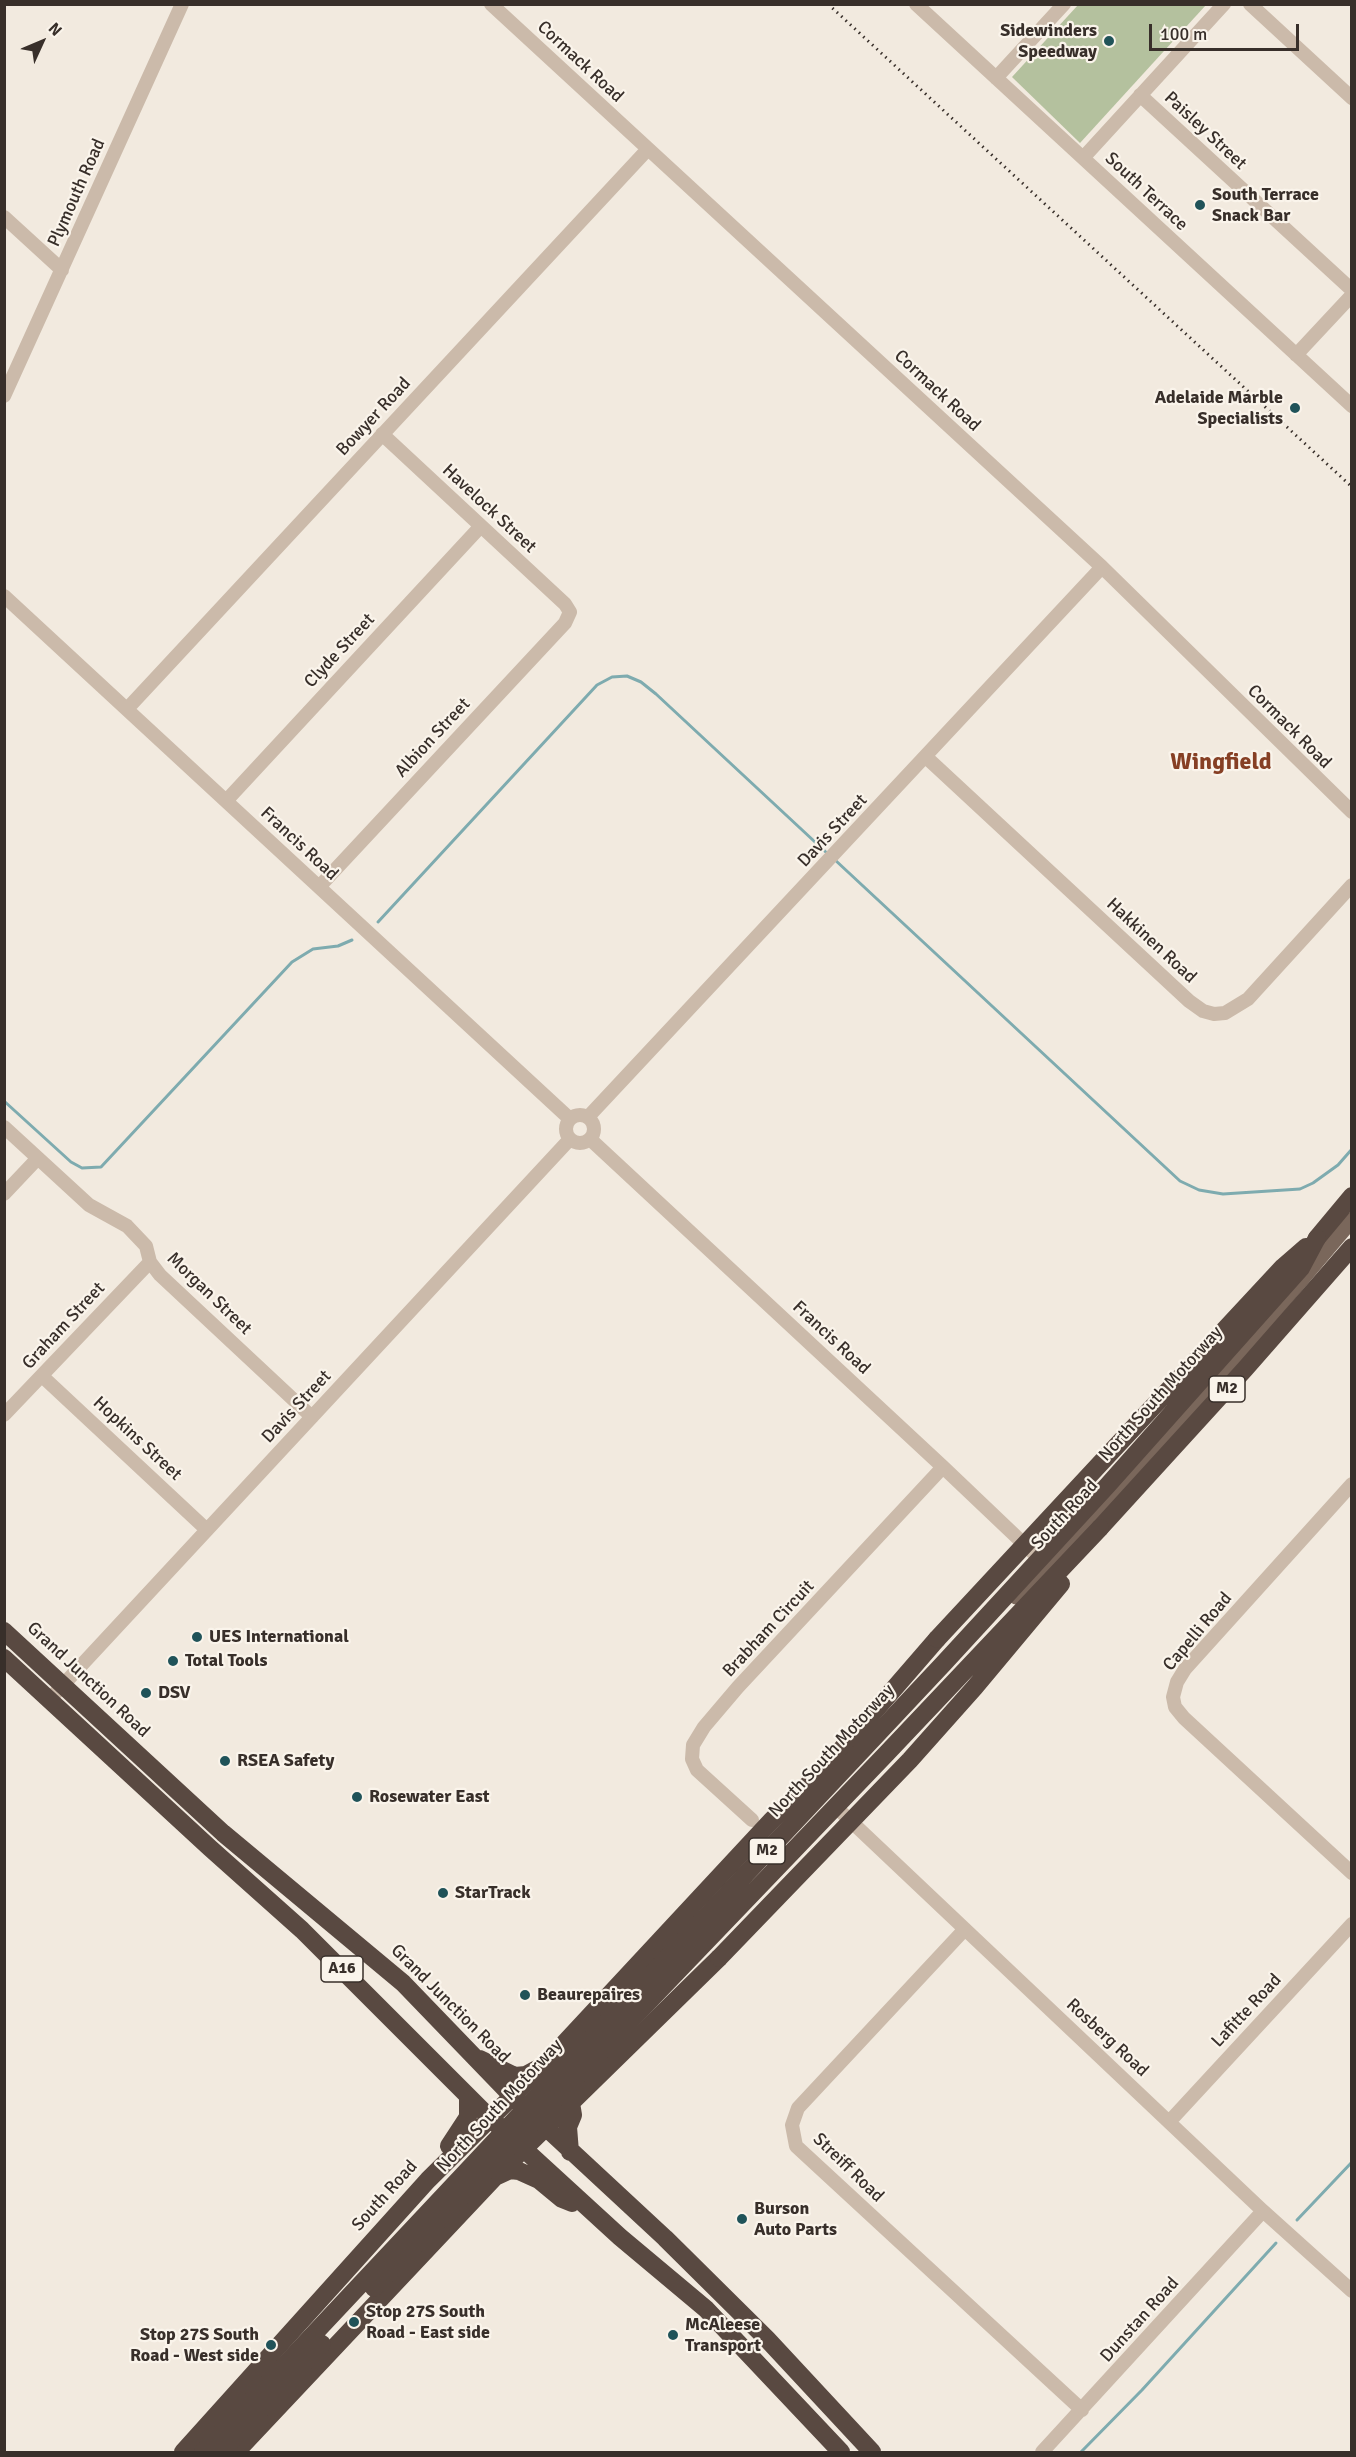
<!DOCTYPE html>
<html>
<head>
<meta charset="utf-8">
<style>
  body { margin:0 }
  #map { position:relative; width:1356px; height:2457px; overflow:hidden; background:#f2eadf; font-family:Signika,sans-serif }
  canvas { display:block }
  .frame { position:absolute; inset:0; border:6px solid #382f2a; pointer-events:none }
  .north { position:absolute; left:12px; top:12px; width:60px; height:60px; -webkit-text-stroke:4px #faf4eb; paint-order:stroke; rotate:46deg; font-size:16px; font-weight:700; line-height:24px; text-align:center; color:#382f2a }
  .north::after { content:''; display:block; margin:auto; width:21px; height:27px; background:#382f2a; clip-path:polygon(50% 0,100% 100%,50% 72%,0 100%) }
  .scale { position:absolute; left:1149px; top:24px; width:150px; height:27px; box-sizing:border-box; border:3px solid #382f2a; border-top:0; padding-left:8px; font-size:18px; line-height:21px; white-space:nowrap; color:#382f2a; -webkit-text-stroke:4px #faf4eb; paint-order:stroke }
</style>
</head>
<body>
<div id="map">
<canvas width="1356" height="2457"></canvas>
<div class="frame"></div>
<div class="north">N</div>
<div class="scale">100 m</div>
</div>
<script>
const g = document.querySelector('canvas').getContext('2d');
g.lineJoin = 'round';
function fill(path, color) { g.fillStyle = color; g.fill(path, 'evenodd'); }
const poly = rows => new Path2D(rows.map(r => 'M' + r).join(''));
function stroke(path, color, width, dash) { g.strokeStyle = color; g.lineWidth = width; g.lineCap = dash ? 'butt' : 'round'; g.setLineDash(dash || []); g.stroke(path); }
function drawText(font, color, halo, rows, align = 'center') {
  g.font = font + ' Signika,sans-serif'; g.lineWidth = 4.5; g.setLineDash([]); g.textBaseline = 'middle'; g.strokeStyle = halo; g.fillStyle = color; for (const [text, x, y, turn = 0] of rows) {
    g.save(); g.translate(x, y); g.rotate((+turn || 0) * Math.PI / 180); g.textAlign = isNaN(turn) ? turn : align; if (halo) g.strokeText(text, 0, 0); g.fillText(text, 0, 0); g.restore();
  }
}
const green = poly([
  [1078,5,1206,5,1080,143,1012,77]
]);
const stream = poly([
  [834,859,1180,1181,1199,1190,1223,1194,1300,1189,1313,1183,1338,1165,1352,1149],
  [378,922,597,685,612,677,627,676,641,682,656,694,829,855],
  [4,1101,71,1162,82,1168,101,1167,292,962,313,949,338,946,352,940],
  [1297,2220,1352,2162],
  [1081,2452,1142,2390,1276,2243]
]);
const minor = poly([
  [491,4,1102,567,1352,812],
  [916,4,1352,406],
  [1250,4,1352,98],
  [996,78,1064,4],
  [1140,95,1352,290],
  [1083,158,1224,4],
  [4,217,62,270],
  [1296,355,1352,295],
  [4,396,182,4],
  [4,596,570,1119],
  [127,709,648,149],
  [926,757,1189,1001,1203,1011,1214,1014,1225,1013,1248,999,1352,885],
  [226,801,481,526],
  [319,887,565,623,570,612,565,604,382,434],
  '566 1129a14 14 0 1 1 28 0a14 14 0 1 1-28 0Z',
  [588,1117,1102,567],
  [4,1127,89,1205,127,1226,146,1246,150,1262,160,1275,312,1417],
  [590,1139,943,1467,1046,1565],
  [4,1194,38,1158],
  [42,1376,207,1530],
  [4,1415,150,1262],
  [1352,1484,1185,1669,1177,1682,1173,1697,1175,1707,1184,1718,1352,1873],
  [50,1699,570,1139],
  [839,1810,1263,2211,1352,2291],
  [752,1820,697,1770,692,1759,693,1745,704,1727,738,1687,943,1467],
  [965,1929,798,2108,792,2125,796,2146,1082,2410],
  [1169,2122,1352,1924],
  [1042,2452,1263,2211]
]);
const major = poly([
  [1016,1597,1210,1388,1352,1220]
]);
const highway = poly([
  [1317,1238,1352,1196],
  [1100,1528,1245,1369,1352,1247],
  [4,1631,223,1833,403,1983,512,2096,665,2238,767,2339,872,2452],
  [4,1658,210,1848,302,1930,490,2118,620,2237,706,2309,841,2452],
  [480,2059,515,2076,526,2075,537,2069],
  [449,2146,468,2117,468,2097],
  [570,2152,568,2127,573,2115,571,2103],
  [497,2176,510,2170,519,2171,539,2180,562,2199,572,2203],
  [183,2452,428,2180,546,2063,772,1820,827,1766,937,1639],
  [236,2452,495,2177,719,1958]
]);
const rail = poly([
  [828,4,1352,487]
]);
const highwayBridge = poly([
  [937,1639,1283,1267,1306,1247],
  [719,1958,910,1760,975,1687,1061,1584],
  [374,2288,887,1753,1100,1528],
  [203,2452,944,1663,1107,1486,1301,1268,1317,1238],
  [221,2452,322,2344]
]);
const markers = [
  [1109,41,6,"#205359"],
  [1200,205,6,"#205359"],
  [1295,408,6,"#205359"],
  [197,1637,6,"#205359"],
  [173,1661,6,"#205359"],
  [146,1693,6,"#205359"],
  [225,1761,6,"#205359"],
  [357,1797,6,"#205359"],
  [443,1893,6,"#205359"],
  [525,1995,6,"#205359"],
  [742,2219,6,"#205359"],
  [354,2322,6,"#205359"],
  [673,2335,6,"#205359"],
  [271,2345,6,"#205359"]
];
const shields = [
  [1227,1389,36],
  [767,1851,36],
  [342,1969,42]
];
const shieldNames = [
  ["M2",1227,1389],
  ["M2",767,1851],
  ["A16",342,1969]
];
const poiNames = [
  ["Sidewinders",1097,31,"right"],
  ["Speedway",1097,52,"right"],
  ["South Terrace",1212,195],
  ["Snack Bar",1212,216],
  ["Adelaide Marble",1283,398,"right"],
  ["Specialists",1283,419,"right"],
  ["UES International",209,1637],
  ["Total Tools",185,1661],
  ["DSV",158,1693],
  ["RSEA Safety",237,1761],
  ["Rosewater East",369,1797],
  ["StarTrack",455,1893],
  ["Beaurepaires",537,1995],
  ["Burson",754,2209],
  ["Auto Parts",754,2230],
  ["Stop 27S South",366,2312],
  ["Road - East side",366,2333],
  ["McAleese",685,2325],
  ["Transport",685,2346],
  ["Stop 27S South",259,2335,"right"],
  ["Road - West side",259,2356,"right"]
];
const streetNames = [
  ["Cormack Road",580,62,43],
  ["Paisley Street",1205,131,43],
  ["South Terrace",1146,192,43],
  ["Plymouth Road",77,193,-66],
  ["Cormack Road",937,391,43],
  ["Bowyer Road",374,417,-47],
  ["Havelock Street",489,509,43],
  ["Clyde Street",340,651,-47],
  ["Cormack Road",1289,727,45],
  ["Albion Street",433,738,-47],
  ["Davis Street",833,831,-47],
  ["Francis Road",299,844,43],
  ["Hakkinen Road",1151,941,43],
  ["Morgan Street",209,1294,44],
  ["Graham Street",64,1326,-47],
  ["Francis Road",831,1338,43],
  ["North South Motorway",1161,1394,-48],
  ["Davis Street",297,1407,-47],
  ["Hopkins Street",137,1439,43],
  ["South Road",1065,1515,-47],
  ["Brabham Circuit",769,1629,-47],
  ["Capelli Road",1198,1632,-50],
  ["Grand Junction Road",88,1680,43],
  ["North South Motorway",832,1751,-47],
  ["Grand Junction Road",450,2004,45],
  ["Lafitte Road",1247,2011,-47],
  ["Rosberg Road",1107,2038,43],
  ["North South Motorway",500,2106,-47],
  ["Streiff Road",848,2168,44],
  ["South Road",385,2196,-48],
  ["Dunstan Road",1140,2320,-48]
];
const districtNames = [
  ["Wingfield",1221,763]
];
fill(green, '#b4c19e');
stroke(stream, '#7eabaf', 3);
stroke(minor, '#cbbaaa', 14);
stroke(major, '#7a675b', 15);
stroke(highway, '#594941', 18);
stroke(rail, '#382f2a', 3, [1.5, 4.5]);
stroke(highwayBridge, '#594941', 18);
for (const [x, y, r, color] of markers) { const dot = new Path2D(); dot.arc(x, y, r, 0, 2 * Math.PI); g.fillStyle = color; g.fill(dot); stroke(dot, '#faf4eb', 2); }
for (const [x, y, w] of shields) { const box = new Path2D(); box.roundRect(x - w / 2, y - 13, w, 26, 4.5); g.fillStyle = '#faf4eb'; g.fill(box); stroke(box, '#382f2a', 1.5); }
drawText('bold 16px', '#382f2a', null, shieldNames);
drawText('bold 18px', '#382f2a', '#faf4eb', poiNames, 'left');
drawText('18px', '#382f2a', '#faf4eb', streetNames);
drawText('bold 24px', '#863f24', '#faf4eb', districtNames);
</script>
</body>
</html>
